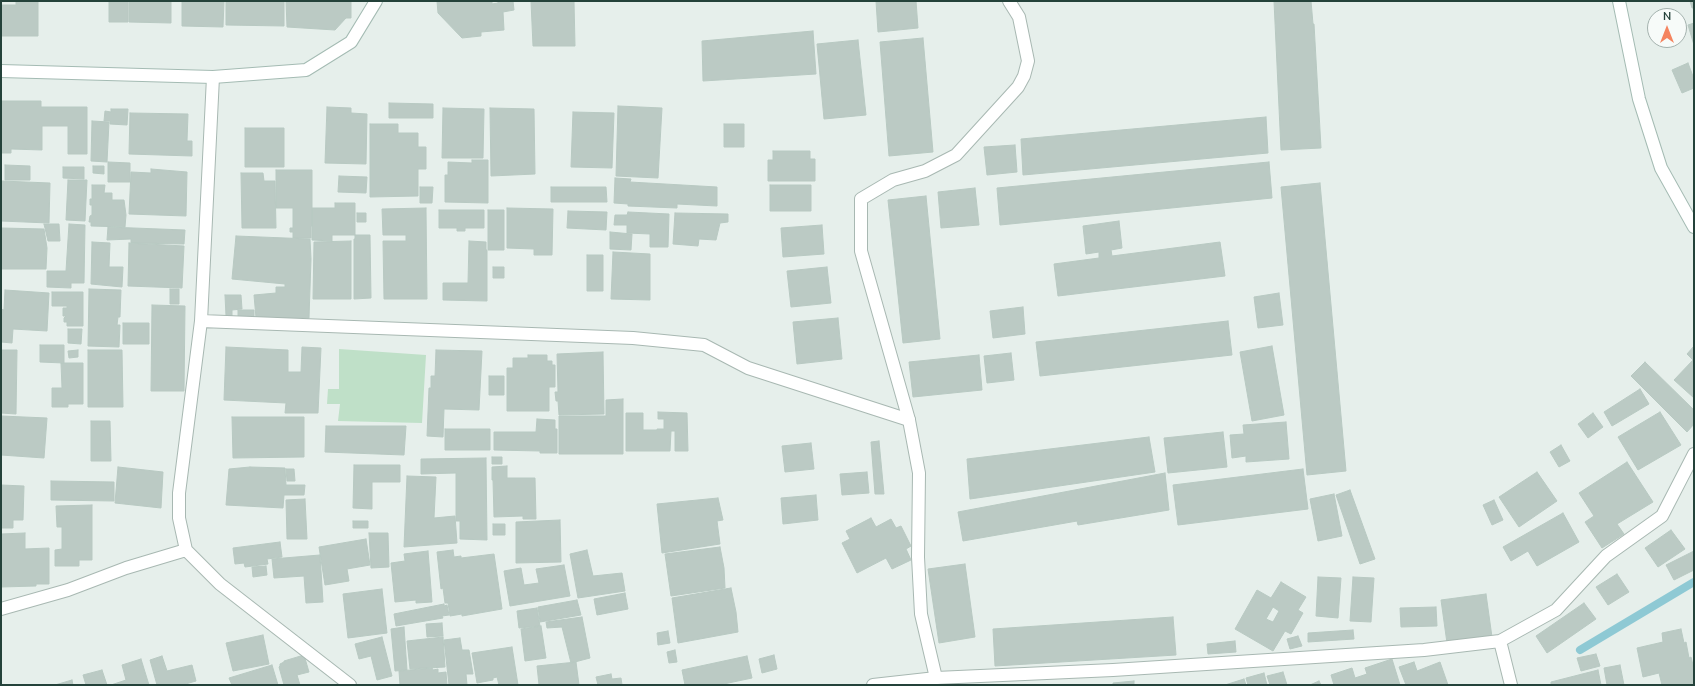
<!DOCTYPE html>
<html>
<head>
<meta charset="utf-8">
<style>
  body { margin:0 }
  #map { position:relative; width:1695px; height:686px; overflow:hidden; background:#e6efeb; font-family:"Nunito Sans",sans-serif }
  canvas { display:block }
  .frame { position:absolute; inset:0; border:2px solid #24423a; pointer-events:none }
  .north { position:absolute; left:1647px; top:8px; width:40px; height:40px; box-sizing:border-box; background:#f7fbf9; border:1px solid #a3b1ad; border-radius:50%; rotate:0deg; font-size:11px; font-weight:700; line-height:16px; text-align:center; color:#24423a }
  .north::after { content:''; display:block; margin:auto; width:14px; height:18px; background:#f4845f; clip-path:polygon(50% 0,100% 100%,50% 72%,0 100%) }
</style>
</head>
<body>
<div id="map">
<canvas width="1695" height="686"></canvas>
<div class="frame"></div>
<div class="north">N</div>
</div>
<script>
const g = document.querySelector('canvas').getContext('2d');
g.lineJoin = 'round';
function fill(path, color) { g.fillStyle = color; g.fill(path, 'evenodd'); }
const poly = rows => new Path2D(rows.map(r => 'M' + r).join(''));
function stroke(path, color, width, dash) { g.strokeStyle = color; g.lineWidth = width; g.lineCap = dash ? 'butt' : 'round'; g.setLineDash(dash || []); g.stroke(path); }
const green = poly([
  [339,349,426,355,422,423,338,421,340,404,327,404,328,389,339,389]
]);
const stream = poly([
  [1580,650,1694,582]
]);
const building = poly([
  [16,1,38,1,38,36,1,36,1,5,16,5,16,1],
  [109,1,128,1,128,22,109,22,109,1],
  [129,1,171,1,171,23,129,22,129,1],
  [182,1,224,1,223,27,182,26,182,1],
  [226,1,284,1,284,26,226,25,226,1],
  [286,1,351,1,351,18,346,18,335,30,287,27,286,1],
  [437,1,492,1,492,4,498,3,498,1,513,1,514,10,503,12,504,30,481,32,481,36,462,38,438,13,437,1],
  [531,1,574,1,575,46,533,46,531,1],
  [876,1,916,1,918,28,878,32,876,1],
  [1274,1,1311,1,1313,24,1314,24,1321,148,1281,150,1274,1],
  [1690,1,1694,1,1694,8,1692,8,1690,1],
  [1694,23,1694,45,1688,25,1694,23],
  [813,31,816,74,703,81,702,41,813,31],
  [923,38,933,152,889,156,880,42,923,38],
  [858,40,866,115,824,119,817,44,858,40],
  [1688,63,1694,79,1694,88,1682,93,1672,70,1688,63],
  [1,101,41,101,41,107,87,107,87,154,68,154,68,126,42,126,42,150,11,149,11,153,1,153,1,101],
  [389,103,433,104,433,118,389,118,389,103],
  [618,106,662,108,658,178,616,176,618,106],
  [327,107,351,108,351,113,367,114,366,164,325,163,327,107],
  [443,108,484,109,483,158,442,158,443,108],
  [490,108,534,109,535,174,491,176,490,108],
  [111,109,128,109,127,125,110,124,110,121,104,121,105,111,111,112,111,109],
  [573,112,614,113,612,168,571,167,573,112],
  [130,113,188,114,187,141,192,141,192,156,129,154,130,113],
  [1266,117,1268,153,1023,175,1021,139,1266,117],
  [92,121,109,122,107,162,91,161,92,121],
  [370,124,398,124,398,133,418,133,418,147,426,147,426,169,418,169,418,196,370,197,370,124],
  [724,124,744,124,744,147,724,147,724,124],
  [245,128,284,128,284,167,245,167,245,128],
  [1015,145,1017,172,987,175,984,147,1015,145],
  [773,151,810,151,810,159,815,159,815,181,768,181,768,160,773,160,773,151],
  [472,160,488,160,488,203,445,202,445,175,448,175,448,162,472,163,472,160],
  [108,162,130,163,130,182,108,182,108,162],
  [1269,162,1272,198,1000,225,997,188,1269,162],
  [5,165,30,166,30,180,5,180,5,165],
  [93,166,104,166,104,174,93,173,93,166],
  [63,167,84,167,84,179,63,178,63,167],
  [151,169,187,172,186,216,129,214,131,172,151,173,151,169],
  [276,170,312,170,312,226,311,226,311,238,293,238,293,232,290,232,290,228,293,228,293,208,276,208,276,170],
  [241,173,263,173,264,181,275,181,276,228,242,228,241,173],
  [339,176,367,177,366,193,338,192,339,176],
  [615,178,631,179,630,182,717,187,717,206,677,204,677,208,628,206,628,204,614,203,615,178],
  [68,180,87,180,85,221,66,220,68,180],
  [1,181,50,183,49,223,1,221,1,181],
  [1320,183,1346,471,1307,475,1281,187,1320,183],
  [92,185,105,185,104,193,112,193,112,200,124,200,126,215,125,227,91,226,91,222,89,222,90,216,92,215,92,205,90,205,90,199,92,199,92,185],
  [770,185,811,185,811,211,770,211,770,185],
  [420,187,433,187,432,203,420,203,420,187],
  [551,187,606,187,607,202,551,202,551,187],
  [975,188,979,225,941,228,938,192,975,188],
  [926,196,940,339,903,343,888,200,926,196],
  [335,203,355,203,355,235,332,235,332,241,312,240,312,208,335,208,335,203],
  [426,208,427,299,384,299,383,241,406,241,406,235,383,235,382,209,426,208],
  [507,208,553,209,552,255,534,255,534,249,507,248,507,208],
  [439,210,484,210,484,228,465,228,465,231,457,231,457,228,439,228,439,210],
  [488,210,504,210,504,250,488,250,488,210],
  [568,211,607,212,606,230,567,228,568,211],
  [628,212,669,214,668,247,650,247,650,234,627,233,627,225,614,225,615,215,627,215,628,212],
  [357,213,366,213,366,222,357,222,357,213],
  [675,213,728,214,728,222,720,223,716,240,699,239,698,246,673,244,675,213],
  [1119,221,1122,248,1111,250,1112,256,1220,242,1225,276,1058,296,1054,264,1099,258,1099,252,1086,254,1083,226,1119,221],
  [44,224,59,224,60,241,48,241,44,224],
  [69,224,85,225,84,283,71,283,71,288,47,287,47,271,66,271,69,224],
  [822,225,824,254,783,257,781,228,822,225],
  [108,227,185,230,184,244,131,243,131,239,107,240,108,227],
  [1,228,44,229,47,248,46,269,1,269,1,228],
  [610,232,632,234,631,250,610,249,610,232],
  [355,235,370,235,371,298,354,299,354,239,355,239,355,235],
  [236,236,310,239,311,259,309,318,256,318,254,295,276,293,276,287,285,287,285,284,232,279,236,236],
  [351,241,351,299,313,299,314,242,351,241],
  [469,241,486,242,486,250,487,250,487,301,443,300,443,283,468,283,469,241],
  [92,242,110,243,109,267,123,267,122,287,91,284,92,242],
  [129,243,184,246,182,288,128,286,129,243],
  [613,252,650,254,650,300,611,299,613,252],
  [587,255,603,255,603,291,587,291,587,255],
  [493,267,504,267,504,278,493,278,493,267],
  [827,267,831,303,791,307,787,271,827,267],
  [89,289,121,290,120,317,118,317,117,325,120,325,119,347,88,346,89,289],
  [170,289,179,289,179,304,170,304,170,289],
  [5,290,49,293,47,331,13,329,12,343,1,342,1,309,4,310,5,290],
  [52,292,83,292,83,326,67,326,67,322,64,322,64,318,66,316,63,316,63,308,67,308,67,306,52,306,52,292],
  [1279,293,1283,325,1258,328,1254,297,1279,293],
  [225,295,241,295,242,309,232,310,232,316,226,316,225,295],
  [152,305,185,306,184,391,151,391,152,305],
  [1023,307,1025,334,993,338,990,311,1023,307],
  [238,310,254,310,254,321,238,321,238,310],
  [838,318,842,359,797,364,793,322,838,318],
  [1228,321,1232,355,1040,376,1036,342,1228,321],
  [123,323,149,323,149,344,123,344,123,323],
  [68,329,82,329,81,344,68,343,68,329],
  [40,345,64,345,64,363,40,362,40,345],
  [1272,346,1284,415,1252,421,1240,352,1272,346],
  [1694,346,1694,398,1674,380,1693,360,1687,354,1694,346],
  [226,347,288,350,288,372,301,372,302,347,321,348,318,413,285,413,286,403,224,400,226,347],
  [1,350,17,350,16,414,1,413,1,350],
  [78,350,78,357,69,358,68,351,78,350],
  [88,350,122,350,123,407,88,407,88,350],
  [436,350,482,351,479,410,444,409,443,437,427,436,429,388,431,388,431,376,435,376,436,350],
  [603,352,604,414,559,415,558,401,556,401,555,392,558,392,557,354,603,352],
  [1011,353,1014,380,987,383,984,356,1011,353],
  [528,355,547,355,547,361,552,361,552,365,555,365,555,387,549,387,549,411,507,411,507,368,513,368,513,358,528,358,528,355],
  [979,355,982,390,913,397,909,362,979,355],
  [1645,362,1694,410,1694,424,1687,432,1631,376,1645,362],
  [61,363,83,363,83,404,68,404,68,407,52,407,52,388,62,388,61,363],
  [489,376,504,376,504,395,489,395,489,376],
  [1640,389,1649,404,1612,426,1604,412,1640,389],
  [623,399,623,454,559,454,559,416,606,416,606,400,623,399],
  [658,412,687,413,688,451,675,451,675,431,671,431,670,451,626,451,626,413,643,413,643,430,657,430,657,429,664,429,664,419,658,419,658,412],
  [1660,412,1681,445,1638,470,1618,437,1660,412],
  [1593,413,1603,427,1588,438,1578,424,1593,413],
  [1,416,47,418,44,458,1,455,1,416],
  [232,417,304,417,304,457,233,458,232,417],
  [537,419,555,420,555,429,557,429,557,453,540,453,540,451,494,450,494,432,536,432,537,419],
  [91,421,110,421,111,461,91,461,91,421],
  [1286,422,1289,459,1246,462,1246,456,1232,458,1230,435,1244,434,1243,425,1286,422],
  [326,426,406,426,404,455,325,452,326,426],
  [445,429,490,429,490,450,445,450,445,429],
  [1223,432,1227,467,1168,473,1164,438,1223,432],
  [1149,437,1155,472,970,499,967,459,1149,437],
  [879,441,884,494,875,494,871,442,879,441],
  [811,443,814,469,785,472,782,446,811,443],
  [1561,445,1570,461,1559,467,1550,452,1561,445],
  [492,457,502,457,502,464,492,464,492,457],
  [486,458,487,540,460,539,460,521,456,521,456,473,421,474,421,459,486,458],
  [1627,462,1653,502,1617,524,1624,534,1602,548,1585,522,1594,516,1579,493,1627,462],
  [354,465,400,465,400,482,372,482,372,509,353,508,354,465],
  [507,466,507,478,535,478,536,519,523,519,523,516,494,517,493,480,492,480,492,467,507,466],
  [118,467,163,472,161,508,115,503,118,467],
  [250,467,285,468,286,485,305,485,304,495,284,495,283,508,226,505,229,469,250,467],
  [286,469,294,469,295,481,287,481,286,469],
  [1303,469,1308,509,1178,525,1173,485,1303,469],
  [867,472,869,493,842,495,840,474,867,472],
  [1537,472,1557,501,1519,527,1499,497,1537,472],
  [1165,473,1169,510,1078,525,1077,521,963,541,958,512,1165,473],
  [407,476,436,477,434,518,455,516,457,543,404,547,407,476],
  [51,481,114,482,114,501,51,500,51,481],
  [1,485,24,486,23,520,13,520,13,528,1,528,1,485],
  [1350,490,1375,559,1360,564,1336,495,1350,490],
  [1334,494,1342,536,1318,541,1310,499,1334,494],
  [816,495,818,520,783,524,781,498,816,495],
  [718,498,723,520,717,521,720,544,662,553,657,504,718,498],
  [305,499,307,539,287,539,286,500,305,499],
  [1494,500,1503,520,1492,525,1483,505,1494,500],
  [92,505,92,560,79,560,79,566,55,566,55,550,62,549,62,527,57,527,56,506,92,505],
  [1563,513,1579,542,1537,566,1528,551,1511,561,1503,547,1563,513],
  [871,518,876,527,891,519,896,528,901,526,911,546,906,549,911,560,892,569,886,558,857,573,842,543,850,539,846,531,871,518],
  [560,520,561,562,516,563,516,522,560,520],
  [353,521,368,521,368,528,353,528,353,521],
  [493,524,505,524,505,535,493,535,493,524],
  [1671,530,1685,549,1658,567,1645,548,1671,530],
  [25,533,25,549,49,548,49,584,36,584,36,586,1,587,1,534,25,533],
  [369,533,388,533,389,567,371,568,369,533],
  [366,539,370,565,347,569,349,581,325,585,319,547,366,539],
  [280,542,282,557,267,559,268,564,245,567,244,563,235,564,233,548,280,542],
  [720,547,724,568,725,588,671,596,665,554,720,547],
  [453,550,454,557,461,556,461,558,494,554,502,609,462,616,462,614,450,616,448,603,445,603,443,588,441,589,437,552,453,550],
  [587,550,593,576,622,573,625,591,578,598,570,554,587,550],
  [428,551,432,602,416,603,416,600,395,602,391,563,405,561,404,554,428,551],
  [1694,551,1694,570,1674,580,1666,565,1694,551],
  [320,555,323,602,306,603,304,576,274,578,272,559,320,555],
  [965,564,975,637,939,643,928,569,965,564],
  [564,565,570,596,510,606,504,571,521,568,524,585,539,583,536,569,564,565],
  [266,566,267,575,253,577,252,567,266,566],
  [1617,574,1629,592,1608,605,1596,587,1617,574],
  [1318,577,1341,578,1338,618,1316,616,1318,577],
  [1353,577,1374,578,1371,622,1350,621,1353,577],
  [1281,582,1306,597,1298,610,1303,613,1291,634,1285,631,1273,651,1235,629,1257,590,1271,598,1281,582],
  [1273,607,1279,611,1273,622,1266,619,1273,607],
  [731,588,736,612,738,632,678,643,672,598,731,588],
  [382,589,387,633,348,638,343,594,382,589],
  [625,593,628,609,597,615,594,599,625,593],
  [1486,594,1492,637,1447,643,1441,600,1486,594],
  [577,600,581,615,540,622,538,607,577,600],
  [1584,603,1596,619,1547,653,1536,636,1584,603],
  [444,604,444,606,447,605,449,615,442,616,443,618,396,626,394,614,444,604],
  [1436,607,1437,626,1401,627,1400,608,1436,607],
  [537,608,540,626,519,628,517,611,537,608],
  [582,617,590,658,571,663,562,627,547,628,546,622,582,617],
  [1173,617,1176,655,995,666,993,629,1173,617],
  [442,623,443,636,427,637,426,624,442,623],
  [541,626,546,658,525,661,521,629,541,626],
  [404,627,407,670,395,671,391,629,404,627],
  [1681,629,1684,643,1686,642,1689,658,1691,657,1694,669,1694,685,1662,685,1659,673,1643,677,1637,648,1663,642,1662,633,1681,629],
  [1353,630,1354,639,1308,642,1308,633,1353,630],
  [668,631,670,643,658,645,657,633,668,631],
  [263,635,269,664,233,671,226,643,263,635],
  [1298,636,1302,646,1290,649,1287,639,1298,636],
  [382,637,392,676,377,680,371,656,359,659,355,644,382,637],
  [443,637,445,667,410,669,407,641,443,637],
  [460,638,462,650,469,650,473,674,466,674,467,685,449,685,444,640,460,638],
  [1235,641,1236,652,1208,654,1207,644,1235,641],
  [512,647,518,685,499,685,497,677,493,678,493,680,477,683,472,653,512,647],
  [675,650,677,662,669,663,667,652,675,650],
  [1596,654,1600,666,1581,671,1577,658,1596,654],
  [304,655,309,672,297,675,300,685,284,685,279,667,280,666,280,664,284,662,284,661,304,655],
  [774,655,777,669,762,673,759,659,774,655],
  [162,656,167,671,192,665,196,681,182,685,157,685,150,660,162,656],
  [747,656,752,678,719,685,685,685,682,670,747,656],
  [141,659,149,685,111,685,126,680,122,665,141,659],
  [1392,659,1400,685,1334,685,1331,675,1352,668,1355,678,1367,674,1365,668,1392,659],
  [576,662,579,685,539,685,537,666,576,662],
  [1414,662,1417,671,1440,662,1448,685,1406,685,1399,667,1414,662],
  [272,665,278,685,232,685,229,678,272,665],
  [1620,665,1624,685,1607,685,1604,668,1620,665],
  [432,668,433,670,438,669,438,673,446,672,447,685,400,685,399,671,432,668],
  [102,670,107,685,86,685,83,675,102,670],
  [1598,670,1601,685,1551,685,1551,682,1598,670],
  [1283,672,1287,685,1270,685,1267,676,1283,672],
  [1264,673,1267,685,1248,685,1246,678,1264,673],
  [611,674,612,679,621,678,622,685,598,685,596,677,611,674],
  [1244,679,1246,685,1225,685,1244,679],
  [72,680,73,685,55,685,72,680],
  [1134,681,1134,685,1113,685,1113,683,1134,681],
  [1319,681,1321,685,1310,685,1319,681]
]);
const lane = poly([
  [936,678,921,614,918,557,919,473,909,420,861,251,861,199,893,180,925,171,956,155,1018,87,1024,76,1028,61,1019,17,1009,1]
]);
const street = poly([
  [213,77,201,321,179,493,179,518,186,550,220,584,350,685],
  [201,321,633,338,704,345,748,368,909,420],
  [1,609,68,590,126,568,186,550],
  [1500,641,1511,685],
  [873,685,936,678,1113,670,1424,650,1500,641,1556,610,1606,556,1662,516,1694,454]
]);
const secondary = poly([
  [1619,1,1639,99,1661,168,1694,227],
  [1,71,213,77,306,70,351,42,376,1]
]);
fill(green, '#bfe0c8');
stroke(stream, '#8ec9d4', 8);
fill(building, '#bbcac4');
stroke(building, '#b8c9c2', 1);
stroke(lane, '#a8b8b2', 14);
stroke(street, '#a8b8b2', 14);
stroke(secondary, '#a4bbb3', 14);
stroke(lane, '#fff', 12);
stroke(street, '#fff', 12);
stroke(secondary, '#fff', 12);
</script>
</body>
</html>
